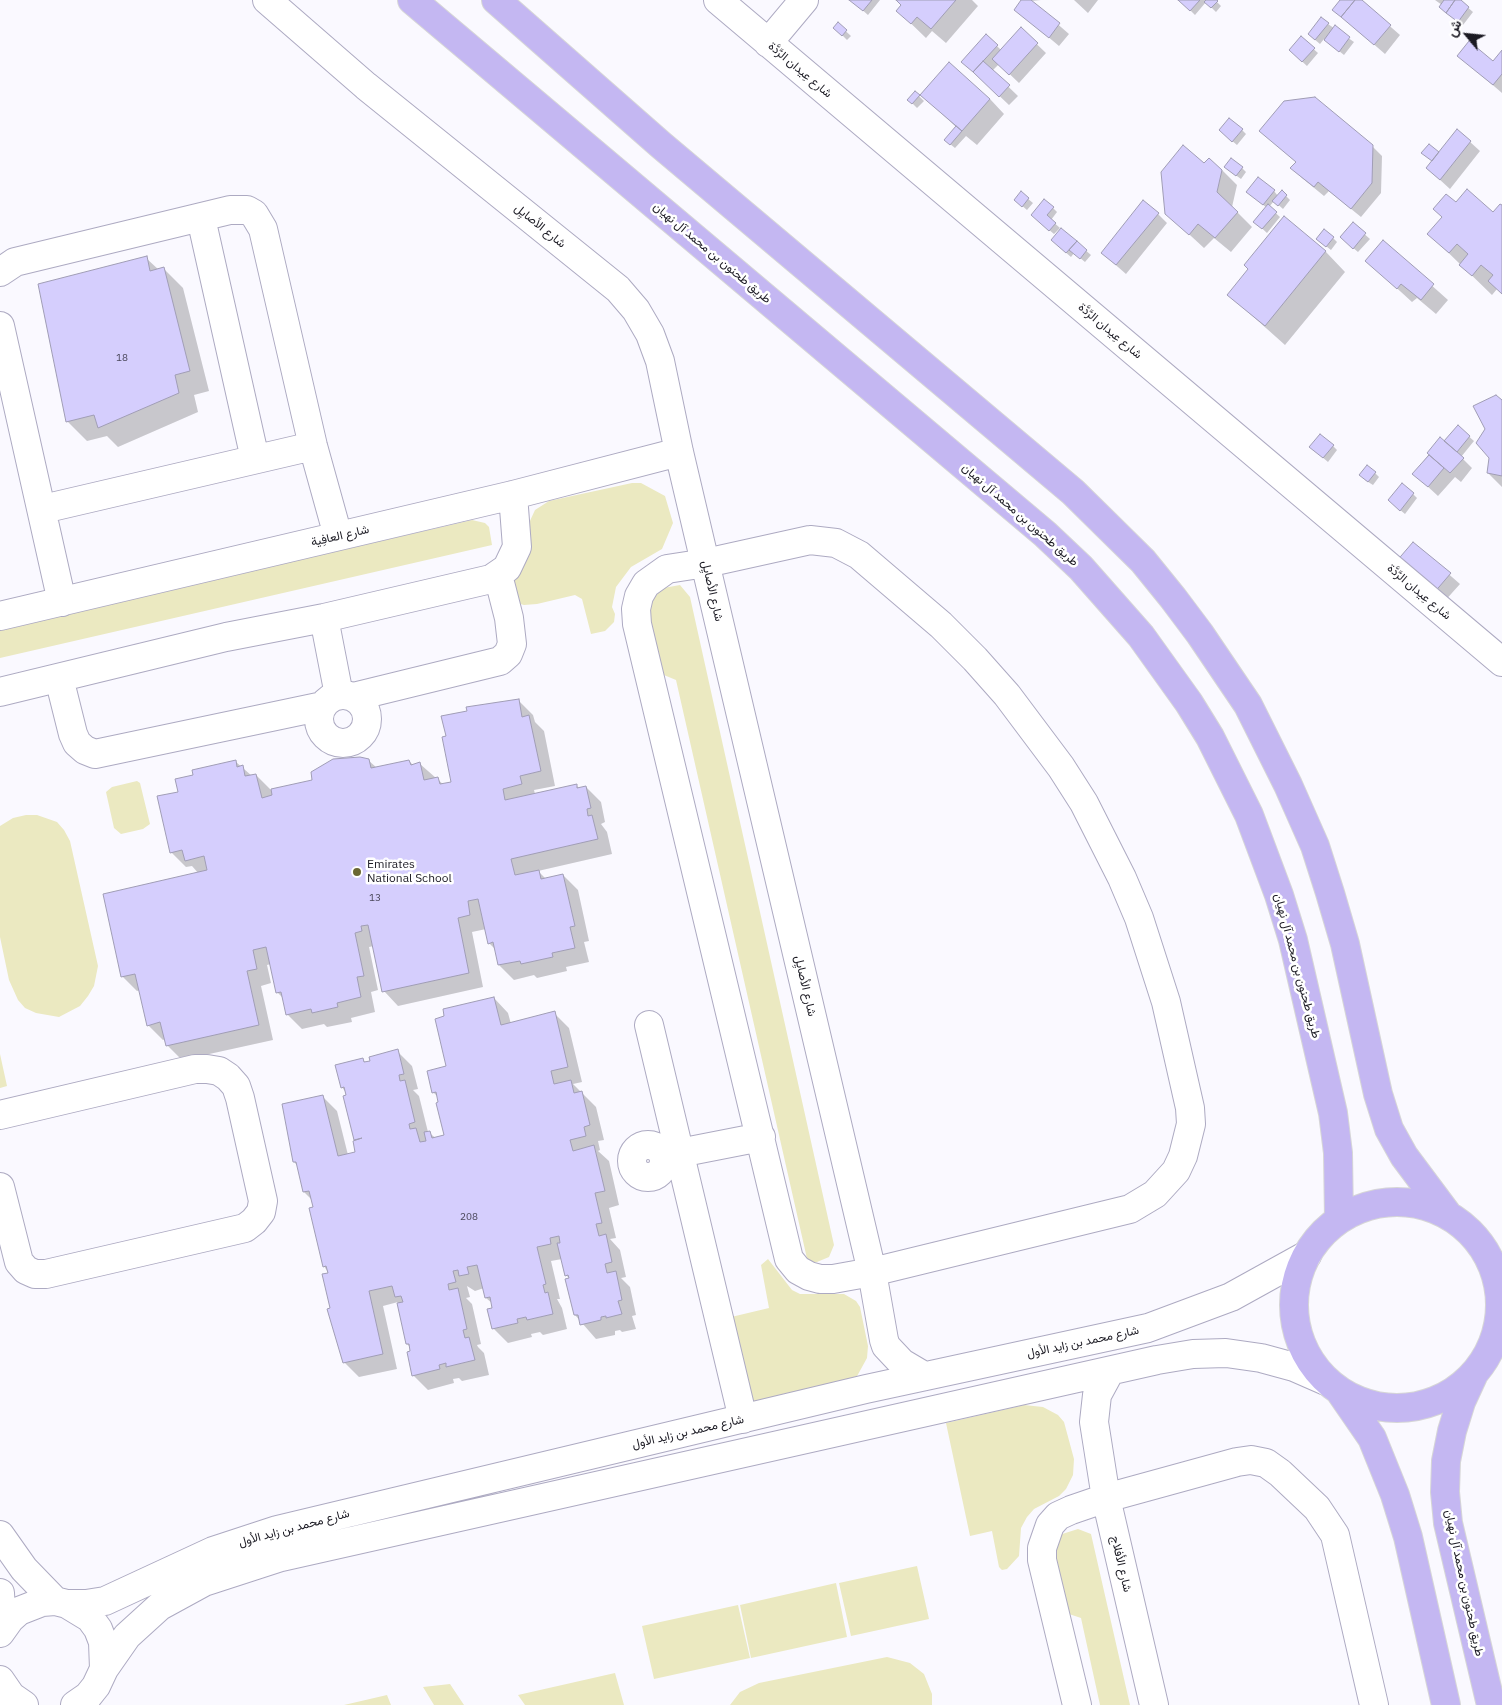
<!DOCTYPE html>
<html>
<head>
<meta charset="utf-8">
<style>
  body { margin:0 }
  #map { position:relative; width:1502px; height:1705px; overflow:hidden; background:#faf9ff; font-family:"IBM Plex Sans",Vazirmatn,sans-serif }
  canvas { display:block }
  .north { position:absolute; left:1442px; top:10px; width:50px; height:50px; -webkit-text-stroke:4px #fff; paint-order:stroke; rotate:298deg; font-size:14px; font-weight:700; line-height:20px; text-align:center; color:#1b1a23 }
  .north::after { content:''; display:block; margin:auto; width:18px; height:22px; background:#1b1a23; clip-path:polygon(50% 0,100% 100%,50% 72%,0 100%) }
</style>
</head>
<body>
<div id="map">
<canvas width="1502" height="1705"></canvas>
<div class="north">ش</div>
</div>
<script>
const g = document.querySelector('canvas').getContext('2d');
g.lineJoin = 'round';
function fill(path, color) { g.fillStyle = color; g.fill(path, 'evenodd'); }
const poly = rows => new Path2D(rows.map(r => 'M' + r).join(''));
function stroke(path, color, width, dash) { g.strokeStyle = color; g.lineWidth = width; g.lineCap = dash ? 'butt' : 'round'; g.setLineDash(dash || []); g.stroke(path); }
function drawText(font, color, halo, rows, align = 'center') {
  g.font = font + ' "IBM Plex Sans",Vazirmatn,sans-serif'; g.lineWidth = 5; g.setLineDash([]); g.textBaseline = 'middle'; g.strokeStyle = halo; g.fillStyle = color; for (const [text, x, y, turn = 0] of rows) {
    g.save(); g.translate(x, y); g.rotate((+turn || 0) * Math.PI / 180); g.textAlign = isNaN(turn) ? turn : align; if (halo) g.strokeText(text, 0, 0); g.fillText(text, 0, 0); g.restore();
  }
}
const green = poly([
  [632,483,641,483,665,496,673,523,662,549,631,567,616,587,612,607,615,614,614,622,605,631,591,634,582,599,575,595,537,604,524,605,517,603,512,580,528,558,529,523,535,510,549,501],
  [472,520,485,523,489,527,492,545,0,658,0,628],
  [680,585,690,597,834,1245,829,1257,817,1262,808,1263,676,680,659,673,646,609,658,589],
  [137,781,140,783,150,824,143,829,121,834,114,828,106,792,112,787],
  [26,815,37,815,57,822,64,830,70,841,98,966,94,986,88,996,80,1006,59,1017,36,1013,25,1008,18,1000,9,980,0,937,0,826,13,818],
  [0,1054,7,1086,0,1088],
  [768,1259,792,1290,800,1294,844,1294,856,1301,860,1307,868,1346,867,1358,856,1378,753,1406,727,1318,769,1308,761,1265],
  [1024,1405,1043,1407,1058,1415,1064,1422,1074,1459,1073,1475,1066,1489,1059,1496,1034,1509,1027,1517,1021,1528,1019,1556,1007,1569,1002,1570,999,1567,992,1531,970,1536,946,1423],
  [1078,1529,1091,1534,1130,1705,1100,1705,1081,1618,1063,1612,1050,1557,1059,1535],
  [917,1566,929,1619,851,1636,839,1583],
  [836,1583,847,1637,751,1658,740,1605],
  [738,1605,750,1658,654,1679,642,1626],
  [887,1657,910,1663,924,1674,932,1694,932,1705,730,1705,740,1692,759,1683],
  [615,1673,624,1705,525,1705,518,1695],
  [450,1684,464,1705,434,1705,423,1687],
  [387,1695,391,1705,344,1705]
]);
const shadow = poly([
  [851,0,880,0,868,15],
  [896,0,972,0,978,6,946,43,932,31,926,38,898,11,902,6],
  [1023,0,1041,0,1031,1,1069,34,1059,46,1015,9],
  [1074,0,1098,0,1088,13],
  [1180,0,1215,0,1221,6,1216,12,1206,2,1195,15],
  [1342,0,1360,0,1400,35,1385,54,1347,21],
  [1435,0,1459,0,1473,12,1463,25,1445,11,1442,5],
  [838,24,851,36,847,40,839,32],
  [1328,24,1354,42,1344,55,1324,39,1320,44,1314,39],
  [1021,29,1046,53,1019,83,999,64,992,71,1018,96,1009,105,973,71,987,36,1002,51],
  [1301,38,1318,53,1307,66,1295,55],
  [1502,52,1502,93,1459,56,1493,63],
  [915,92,924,101,917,108,909,100],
  [922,95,990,99,1004,114,977,145,966,136,955,148,950,144,956,127],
  [1242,130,1246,134,1237,145,1225,135],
  [1261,131,1372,146,1382,156,1381,193,1361,217,1329,191,1324,196,1302,178,1292,168,1297,163],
  [1458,131,1480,151,1450,189,1427,168],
  [1204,165,1222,170,1237,185,1232,207,1252,227,1231,252,1214,238,1204,248,1166,213],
  [1242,168,1246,172,1241,179,1230,171],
  [1274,191,1278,196,1282,192,1290,200,1283,209,1274,201,1269,207,1280,217,1267,233,1255,222,1267,208,1252,196],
  [1021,193,1033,203,1027,210,1020,204],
  [1456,204,1493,214,1502,207,1502,294,1497,289,1492,295,1429,234],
  [1053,208,1057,212,1051,220,1060,228,1054,234,1037,220],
  [1158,214,1167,223,1126,274,1102,253],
  [1284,218,1326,252,1345,272,1285,345,1229,295,1250,269],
  [1353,224,1370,239,1358,252,1346,242],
  [1062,230,1091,255,1085,262,1074,253,1071,257,1057,245],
  [1333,238,1337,242,1331,250,1322,243],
  [1383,242,1448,300,1436,314,1417,298,1412,302,1367,261],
  [146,258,159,270,164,269,183,288,209,391,194,395,198,412,118,447,107,436,87,441,67,421],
  [1502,401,1502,487,1488,473],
  [1458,427,1474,441,1461,457,1472,468,1461,482,1455,477,1438,496,1414,474,1440,439,1449,447],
  [1333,446,1337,450,1328,462,1315,451],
  [1375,473,1379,477,1373,485,1365,480],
  [1413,494,1417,498,1405,514,1394,505],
  [1413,543,1460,584,1443,603],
  [518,700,533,715,535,722,544,731,555,786,534,790,535,794,576,785,580,789,586,787,601,802,605,822,601,824,607,832,612,854,538,871,546,879,563,875,578,890,589,941,584,942,589,962,566,967,567,971,537,978,534,975,514,980,499,965,496,950,489,943,486,929,472,932,483,987,398,1006,384,991,374,946,369,947,378,990,371,992,375,1012,351,1018,352,1022,327,1027,324,1024,302,1029,287,1014,284,999,277,992,271,964,267,965,271,983,261,986,273,1040,182,1060,167,1045,165,1039,163,1040,148,1025,140,990,137,991,122,976,199,874,192,866,186,867,171,852,180,793,194,776,236,762,252,776,256,775,271,790,314,781,368,760,377,768,409,761,413,765,420,764,444,785,453,783],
  [494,998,508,1013,511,1024,554,1013,569,1028,582,1082,573,1084,596,1107,604,1140,598,1141,600,1150,598,1151,609,1161,619,1205,609,1208,616,1238,610,1239,620,1250,626,1277,621,1278,630,1287,636,1315,632,1316,636,1329,622,1332,620,1330,615,1331,615,1335,596,1339,575,1315,570,1279,566,1275,562,1259,551,1261,560,1299,557,1299,562,1308,567,1329,543,1335,540,1332,531,1334,532,1337,508,1343,493,1328,494,1309,493,1304,486,1298,484,1288,475,1291,467,1286,470,1297,466,1298,472,1304,481,1344,477,1345,478,1347,484,1353,489,1375,462,1381,459,1378,453,1379,454,1383,428,1390,413,1375,410,1347,407,1344,398,1302,383,1306,397,1369,359,1377,344,1362,331,1309,329,1274,324,1266,312,1200,304,1192,298,1166,294,1162,322,1096,337,1111,348,1155,357,1153,345,1097,348,1096,342,1087,363,1060,366,1063,397,1051,412,1066,418,1089,413,1090,419,1096,428,1132,437,1139,445,1136,439,1098,433,1092]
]);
const building = poly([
  [849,0,872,0,863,11,849,0],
  [896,0,956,0,931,29,917,17,911,24,896,11,901,5,896,0],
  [1021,0,1031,0,1060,23,1049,38,1014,10,1021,0],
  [1178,0,1200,0,1190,11,1178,0],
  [1206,0,1217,0,1218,1,1211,8,1204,2,1206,0],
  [1340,0,1355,0,1341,17,1332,10,1340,0],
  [1355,0,1362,0,1391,25,1374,45,1341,17,1355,0],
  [1444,0,1455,0,1446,13,1439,7,1444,0],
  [1455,0,1461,0,1469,7,1458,22,1446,13,1455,0],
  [1321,17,1329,23,1315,40,1308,34,1321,17],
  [838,22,847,30,842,36,833,28,838,22],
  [1335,25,1350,37,1339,52,1324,40,1335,25],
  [1021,27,1038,43,1009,75,992,59,1021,27],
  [986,34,998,45,973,72,961,62,986,34],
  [1301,36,1315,48,1302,62,1289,50,1301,36],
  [1469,41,1493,61,1502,50,1502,74,1493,85,1457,56,1469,41],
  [983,61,1010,85,999,97,973,72,983,61],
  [949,62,990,99,962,131,920,95,949,62],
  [915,91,920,95,912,104,907,100,915,91],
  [1315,97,1373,145,1372,183,1351,209,1318,182,1314,187,1290,168,1296,162,1259,131,1284,101,1315,97],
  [1229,118,1243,129,1232,142,1219,130,1229,118],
  [956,126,962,131,950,145,944,140,956,126],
  [1457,129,1471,141,1440,180,1426,168,1457,129],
  [1429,144,1439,152,1432,161,1421,153,1429,144],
  [1183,145,1204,163,1209,158,1222,170,1217,192,1238,212,1215,238,1198,224,1189,235,1165,214,1161,172,1183,145],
  [1231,158,1243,167,1236,176,1224,167,1231,158],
  [1258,177,1275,190,1263,205,1246,192,1258,177],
  [1467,189,1493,212,1500,204,1502,205,1502,294,1488,281,1493,275,1481,265,1472,276,1459,265,1468,254,1457,244,1449,253,1427,234,1442,217,1433,209,1446,194,1456,202,1467,189],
  [1282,190,1287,195,1278,206,1272,201,1282,190],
  [1021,191,1029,198,1022,207,1014,200,1021,191],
  [1044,199,1054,207,1047,215,1056,223,1049,231,1031,215,1044,199],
  [1143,200,1159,213,1116,265,1101,253,1143,200],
  [1268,204,1277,212,1262,229,1253,222,1268,204],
  [1284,216,1326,251,1265,326,1227,295,1248,269,1244,265,1284,216],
  [1353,222,1366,233,1353,249,1340,237,1353,222],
  [1061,228,1077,241,1066,253,1051,240,1061,228],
  [1324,229,1334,237,1326,247,1316,239,1324,229],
  [1383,240,1434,284,1421,300,1401,284,1397,289,1365,261,1383,240],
  [1077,241,1087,250,1080,259,1069,250,1077,241],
  [147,256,150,271,164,267,190,371,175,375,179,393,98,428,94,415,66,422,38,284,147,256],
  [1496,395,1502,400,1502,476,1487,473,1489,458,1476,443,1485,429,1473,406,1496,395],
  [1458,425,1470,436,1457,452,1444,441,1458,425],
  [1320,434,1334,445,1323,458,1309,447,1320,434],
  [1440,437,1464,458,1450,473,1427,453,1440,437],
  [1429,455,1444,468,1428,487,1412,474,1429,455],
  [1367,465,1376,472,1368,482,1359,475,1367,465],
  [1402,483,1414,493,1400,511,1388,500,1402,483],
  [1413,542,1451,573,1433,594,1395,563,1413,542],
  [519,699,522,717,529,715,541,771,520,776,522,784,503,789,505,800,577,784,577,788,586,786,591,808,587,809,588,816,592,815,598,839,511,859,515,875,539,870,541,879,563,874,575,926,570,927,575,948,552,953,553,957,521,964,520,961,498,965,493,942,488,944,478,899,468,901,470,915,458,918,469,973,382,992,368,925,361,926,362,931,355,933,364,976,357,977,361,997,337,1003,338,1007,312,1013,311,1009,286,1015,281,992,276,993,266,947,253,950,257,969,247,971,259,1025,166,1046,160,1022,147,1026,135,974,121,977,103,894,207,870,204,856,185,861,182,850,170,853,157,796,178,792,175,779,193,775,192,770,236,760,237,767,243,765,245,776,256,774,262,798,272,795,271,789,312,780,311,772,333,759,360,757,369,759,371,768,409,760,411,765,420,762,424,780,438,777,440,784,451,782,442,737,446,736,441,716,467,711,466,707,519,699],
  [494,997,501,1025,555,1011,568,1067,551,1071,554,1084,571,1080,574,1093,582,1091,590,1125,584,1127,586,1136,570,1140,573,1151,594,1145,605,1191,595,1193,602,1223,596,1224,599,1236,606,1234,612,1262,605,1264,607,1273,616,1271,622,1300,618,1301,622,1314,606,1318,606,1316,601,1317,601,1320,580,1325,578,1315,574,1315,565,1279,569,1278,568,1275,565,1276,557,1243,560,1243,559,1236,550,1238,551,1244,537,1247,546,1284,543,1285,545,1293,548,1292,553,1314,527,1320,526,1317,517,1319,518,1323,492,1329,487,1309,492,1308,490,1297,485,1298,477,1265,467,1267,469,1274,459,1276,458,1270,453,1271,456,1282,448,1284,449,1290,458,1288,467,1329,463,1330,465,1338,469,1337,475,1360,446,1367,446,1363,439,1365,440,1369,412,1376,407,1352,410,1351,409,1344,406,1344,397,1303,403,1302,401,1296,395,1297,392,1286,369,1291,383,1354,343,1363,327,1309,330,1308,322,1274,328,1273,326,1266,323,1267,309,1208,313,1207,309,1191,303,1192,296,1162,293,1162,282,1104,323,1095,338,1156,355,1152,353,1141,362,1138,354,1140,343,1096,346,1095,344,1087,341,1088,335,1065,363,1058,364,1062,370,1061,369,1057,398,1049,404,1074,399,1075,400,1081,405,1080,415,1122,409,1124,410,1129,416,1128,420,1142,426,1141,424,1132,430,1131,432,1138,444,1135,436,1103,438,1102,436,1092,432,1093,427,1071,446,1066,435,1019,444,1016,443,1009,494,997]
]);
const minor = poly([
  [267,0,366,86,618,289,636,310,650,334,660,361,679,452,872,1272,884,1340,886,1346,902,1363,924,1376],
  [718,0,1502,662],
  [768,43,804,0],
  [201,218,255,459],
  [0,272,15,262,230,210,247,210,254,214,263,229,313,446,338,536],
  [0,326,62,602],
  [43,509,313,446],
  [810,540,836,543,859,555,941,625,975,659,1007,695,1061,767,1084,803,1122,878,1139,918,1166,1002,1190,1108,1191,1124,1183,1156,1176,1171,1155,1194,1130,1209,872,1272,833,1279,820,1279,809,1276,798,1270,789,1259,637,624,636,609,639,596,646,584,667,569,706,563,810,540],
  [0,616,513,495,679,452],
  [324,618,339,695],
  [59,678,73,734,77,743,85,750,95,754,323,706],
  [0,692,226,637,324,618,491,579,507,568,517,547,513,495],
  '319 719a24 24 0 1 1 48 0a24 24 0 1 1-48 0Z',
  [353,697,500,661,508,654,512,644,509,618,498,575],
  [649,1025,743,1419],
  [0,1115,195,1069,207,1069,219,1071,228,1077,236,1086,240,1098,263,1201,261,1212,254,1221,245,1228,46,1274,35,1274,26,1270,19,1262,0,1187],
  '632 1161a16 16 0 1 1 32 0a16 16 0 1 1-32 0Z',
  [664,1156,761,1137],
  [1110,1371,1097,1395,1094,1422,1106,1498,1154,1705],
  [0,1535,24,1569,55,1601],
  [0,1593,2,1629],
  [67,1604,86,1604,105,1601,213,1551,277,1530,866,1389,1148,1328,1231,1297,1307,1255],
  [0,1633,10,1619,19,1611,42,1602,55,1601,67,1604,90,1618,98,1629,103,1642,104,1669,96,1686,88,1696,75,1705],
  [104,1669,127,1636,160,1606,204,1582,281,1557,1157,1360,1193,1354,1226,1353,1261,1358,1294,1367,1326,1381],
  [0,1680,11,1696,24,1705],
  [1077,1705,1042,1560,1042,1548,1050,1525,1058,1516,1071,1510,1106,1498,1237,1462,1251,1460,1266,1463,1280,1473,1317,1508,1335,1535,1374,1705]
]);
const major = poly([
  [412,0,1045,534,1081,568,1141,636,1189,703,1210,737,1249,815,1279,895,1293,940,1333,1113,1338,1153,1339,1219],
  [496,0,661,145,1073,492,1143,561,1173,598,1200,634,1248,705,1288,785,1315,846,1330,893,1345,944,1378,1094,1389,1129,1404,1156,1448,1215],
  '1294 1305a103 103 0 1 1 206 0a103 103 0 1 1-206 0Z',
  [1473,1376,1461,1402,1452,1431,1446,1461,1445,1492,1448,1523,1491,1705],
  [1341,1393,1372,1438,1395,1495,1408,1537,1446,1705]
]);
const markers = [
  [357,872,5,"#6a6633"]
];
const numberNames = [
  ["18",122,358],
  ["13",375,898],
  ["208",469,1217]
];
const streetNames = [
  ["شارع عِيدان الرَّدَّة",800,70,40],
  ["شارع الأصايِل",540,226,39],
  ["طريق طحنون بن محمد آل نهيان",712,253,40],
  ["شارع عِيدان الرَّدَّة",1110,331,40],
  ["طريق طحنون بن محمد آل نهيان",1020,515,41],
  ["شارع العافِية",340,536,-13],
  ["شارع الأصايِل",712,591,77],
  ["شارع عِيدان الرَّدَّة",1419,592,40],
  ["طريق طحنون بن محمد آل نهيان",1297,966,75],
  ["شارع الأصايِل",805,986,77],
  ["شارع محمد بن زايد الأول",1083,1342,-12],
  ["شارع محمد بن زايد الأول",688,1432,-13],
  ["شارع محمد بن زايد الأول",294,1528,-15],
  ["شارع الأفلاج",1121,1564,77],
  ["طريق طحنون بن محمد آل نهيان",1464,1583,78]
];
const poiNames = [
  ["Emirates",367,865],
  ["National School",367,879]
];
fill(green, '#ebe9c1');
fill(shadow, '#0003');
fill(building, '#d5cefd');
stroke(building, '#a09db5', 1);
stroke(minor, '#adaac2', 30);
stroke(major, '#d6d6d7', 30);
stroke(minor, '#fff', 28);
stroke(major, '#c4b7f2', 28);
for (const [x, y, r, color] of markers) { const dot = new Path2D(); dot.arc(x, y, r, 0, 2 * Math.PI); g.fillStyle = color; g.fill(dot); stroke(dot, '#fff', 2); }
drawText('10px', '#4a475a', null, numberNames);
drawText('12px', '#1b1a23', '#fff', streetNames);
drawText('12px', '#1b1a23', '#fff', poiNames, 'left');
</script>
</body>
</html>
